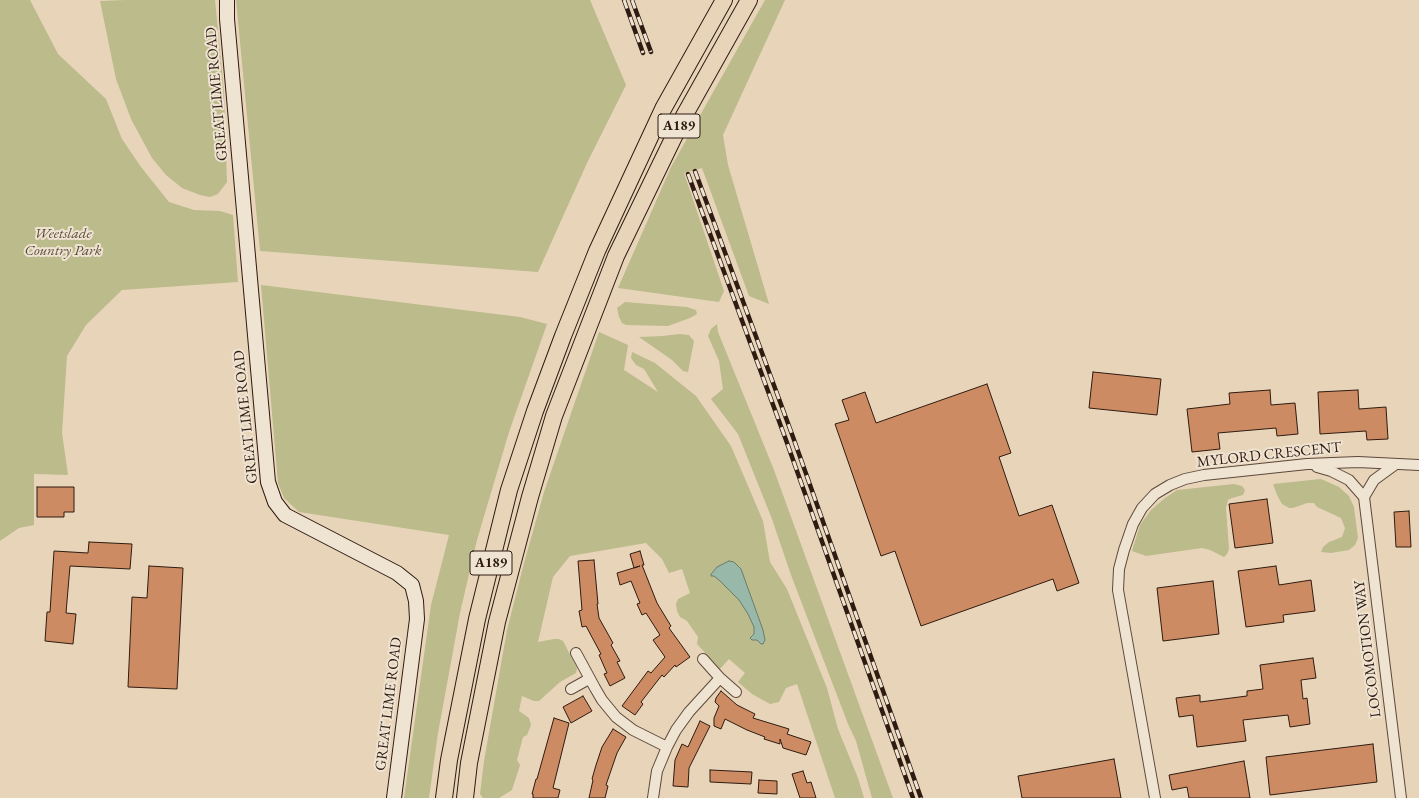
<!DOCTYPE html>
<html>
<head>
<meta charset="utf-8">
<style>
  body { margin:0 }
  canvas { display:block; background:#e7d4b9 }
</style>
</head>
<body>
<canvas width="1419" height="798"></canvas>
<script>
const g = document.querySelector('canvas').getContext('2d');
g.lineJoin = 'round';
function fill(path, color) { g.fillStyle = color; g.fill(path, 'evenodd'); }
const poly = rows => new Path2D(rows.map(r => 'M' + r).join(''));
function stroke(path, color, width, dash) { g.strokeStyle = color; g.lineWidth = width; g.lineCap = dash ? 'butt' : 'round'; g.setLineDash(dash || []); g.stroke(path); }
function drawText(font, color, halo, rows, align = 'center') {
  g.font = font + ' "EB Garamond",serif'; g.lineWidth = 4; g.setLineDash([]); g.textBaseline = 'middle'; g.strokeStyle = halo; g.fillStyle = color; for (const [text, x, y, turn = 0] of rows) {
    g.save(); g.translate(x, y); g.rotate((+turn || 0) * Math.PI / 180); g.textAlign = isNaN(turn) ? turn : align; if (halo) g.strokeText(text, 0, 0); g.fillText(text, 0, 0); g.restore();
  }
}
const green = poly([
  [0,0,30,0,58,54,106,99,122,139,141,167,169,202,194,210,220,211,233,215,238,282,122,290,86,325,67,356,62,433,68,475,34,474,34,525,19,528,0,541],
  [126,0,215,0,224,92,227,182,218,194,210,197,200,195,182,188,166,175,152,158,131,119,116,79,100,1],
  [236,0,590,0,626,85,587,163,538,272,260,251],
  [765,0,785,0,723,135,728,165,769,304,749,296,702,168,684,173,724,291,719,302,618,288,671,167],
  [261,285,520,317,547,324,509,432,477,540,460,613,438,733,429,798,404,798,431,605,449,535,299,512,284,498,278,483],
  [625,302,687,307,696,310,697,314,690,318,668,326,626,325,622,323,619,317,617,308],
  [717,324,718,332,774,470,893,798,872,798,856,741,848,724,791,575,772,519,738,434,711,399,723,389,719,361,708,336,711,329],
  [599,332,628,345,624,370,658,392,644,369,636,365,631,358,632,352,655,363,696,396,731,446,763,521,770,562,787,589,827,688,838,729,858,778,864,798,835,798,797,684,786,688,779,702,770,704,752,694,738,682,745,673,729,659,720,669,697,644,698,637,687,621,680,617,677,611,676,604,678,599,690,593,682,569,669,573,662,559,646,543,570,556,553,577,538,642,554,639,559,639,563,641,577,668,576,673,560,682,539,701,534,701,522,696,519,711,529,718,531,725,527,735,523,737,517,760,520,765,512,790,499,798,483,798,480,794,484,761,507,630,524,563,544,492],
  [679,334,689,335,694,341,688,372,683,371,672,360,639,337,663,336],
  [1321,479,1339,487,1349,496,1354,507,1358,538,1355,545,1349,550,1331,553,1321,552,1323,547,1329,542,1342,537,1345,528,1341,518,1317,507,1314,503,1307,503,1293,508,1289,508,1282,504,1277,495,1273,484],
  [1234,484,1242,486,1245,490,1243,495,1232,498,1228,500,1226,508,1229,549,1227,554,1224,557,1210,550,1202,548,1146,556,1132,551,1140,525,1151,510,1165,498,1177,490]
]);
const water = poly([
  [729,561,734,562,741,569,763,630,765,640,763,644,761,644,757,640,752,640,750,638,754,634,754,627,748,614,739,600,720,581,714,576,711,576,711,574,713,572,717,567,729,561]
]);
const building = poly([
  [1093,372,1161,379,1157,415,1089,408,1093,372],
  [987,384,1011,453,999,457,1019,516,1052,505,1079,583,1057,591,1053,579,921,626,895,551,881,556,835,424,849,420,842,400,865,392,876,423,987,384],
  [1270,390,1271,405,1295,403,1298,434,1277,436,1276,428,1218,433,1220,449,1192,452,1187,409,1230,404,1229,393,1270,390],
  [1358,390,1359,409,1386,407,1388,439,1367,440,1366,431,1320,434,1318,392,1358,390],
  [37,487,74,487,74,512,64,512,64,517,37,517,37,487],
  [1267,499,1273,543,1235,548,1229,504,1267,499],
  [1409,511,1411,547,1396,547,1394,512,1409,511],
  [89,542,132,544,130,569,70,566,66,613,76,614,73,644,45,641,47,612,50,612,54,551,88,553,89,542],
  [640,551,644,565,642,565,657,603,671,626,669,628,690,657,676,667,675,665,664,677,662,675,641,702,643,704,635,715,622,706,648,671,651,673,665,657,653,640,660,635,646,613,642,615,637,604,640,603,631,581,620,585,617,573,640,566,634,568,630,554,640,551],
  [594,560,598,604,597,604,599,618,613,643,611,645,620,661,617,662,625,678,610,686,604,674,607,673,599,655,601,654,586,626,582,627,579,611,582,610,578,561,594,560],
  [149,566,183,568,177,689,128,687,132,597,147,598,149,566],
  [1276,566,1279,585,1311,580,1315,611,1283,615,1284,622,1246,627,1238,571,1276,566],
  [1213,581,1219,634,1163,641,1157,588,1213,581],
  [1313,658,1316,678,1301,680,1303,699,1307,698,1310,724,1290,727,1288,715,1243,720,1246,741,1197,747,1193,715,1179,717,1176,698,1200,695,1200,702,1247,696,1247,691,1263,689,1260,665,1313,658],
  [721,691,737,705,755,714,753,718,789,729,787,734,811,742,806,755,783,748,780,739,780,744,764,739,765,737,747,730,725,719,721,729,714,726,714,718,719,706,715,702,716,698,721,691],
  [583,696,592,711,571,723,563,707,583,696],
  [554,718,569,723,553,788,560,790,558,798,533,798,533,794,532,794,536,779,537,779,554,718],
  [700,721,710,726,689,768,688,787,673,786,675,760,682,744,688,747,700,721],
  [613,729,626,737,617,753,606,785,608,786,605,798,589,798,593,780,592,779,596,765,602,747,613,729],
  [1373,744,1377,782,1270,795,1266,757,1373,744],
  [1114,759,1121,798,1022,798,1018,776,1114,759],
  [1244,761,1250,798,1189,798,1187,787,1172,790,1169,775,1244,761],
  [710,770,752,772,751,784,710,782,710,770],
  [803,771,807,783,811,782,816,798,800,798,792,774,803,771],
  [759,780,777,781,777,794,758,793,759,780]
]);
const street = poly([
  [1317,467,1331,471,1349,480,1364,497,1401,798],
  [1364,497,1374,480,1396,464],
  [576,653,595,688,602,700,616,717,633,730,667,747],
  [703,659,720,678,736,692],
  [571,689,589,679],
  [653,798,657,771,667,747,676,730,689,712,720,678],
  [1155,798,1118,590,1119,569,1124,550,1133,524,1142,508,1155,494,1170,485,1185,479,1204,475,1307,464,1358,462,1419,465]
]);
const secondary = poly([
  [227,0,227,19,268,482,275,502,285,515,397,573,412,585,416,601,417,619,394,798]
]);
const primary = poly([
  [444,798,449,760,477,619,509,490,535,411,563,336,597,251,663,109,724,0],
  [465,798,469,763,497,622,530,497,554,416,616,256,684,116,749,0]
]);
const rail = poly([
  [624,0,643,53],
  [632,0,651,52],
  [695,171,793,437,921,798],
  [688,174,786,440,913,798]
]);
const shields = [
  [679,126,42],
  [491,563,42]
];
const shieldNames = [
  ["A189",679,126],
  ["A189",491,563]
];
const streetNames = [
  ["GREAT LIME ROAD",217,94,-95],
  ["GREAT LIME ROAD",246,417,-96],
  ["MYLORD CRESCENT",1269,455,-6],
  ["LOCOMOTION WAY",1368,649,-97],
  ["GREAT LIME ROAD",389,704,-83]
];
const parkNames = [
  ["Weetslade",63,234],
  ["Country Park",63,251]
];
fill(green, '#bcbb8b');
fill(water, '#98b9a9');
stroke(water, '#6e7a6c', 1);
fill(building, '#cd8b63');
stroke(building, '#2f1b11', 1);
stroke(street, '#5d493b', 12);
stroke(secondary, '#2f1b11', 16);
stroke(primary, '#2f1b11', 18);
stroke(street, '#efe3d2', 10);
stroke(secondary, '#efe3d2', 14);
stroke(primary, '#e7d4b9', 16);
stroke(rail, '#2f1b11', 4.5);
stroke(rail, '#efe3d2', 3, [9]);
for (const [x, y, w] of shields) { const box = new Path2D(); box.roundRect(x - w / 2, y - 12, w, 24, 3); g.fillStyle = '#efe3d2'; g.fill(box); stroke(box, '#2f1b11', 1); }
drawText('bold 14px', '#2f1b11', null, shieldNames);
drawText('15px', '#2f1b11', '#efe3d2', streetNames);
drawText('italic 15px', '#594b36', '#efe3d2', parkNames);
</script>
</body>
</html>
